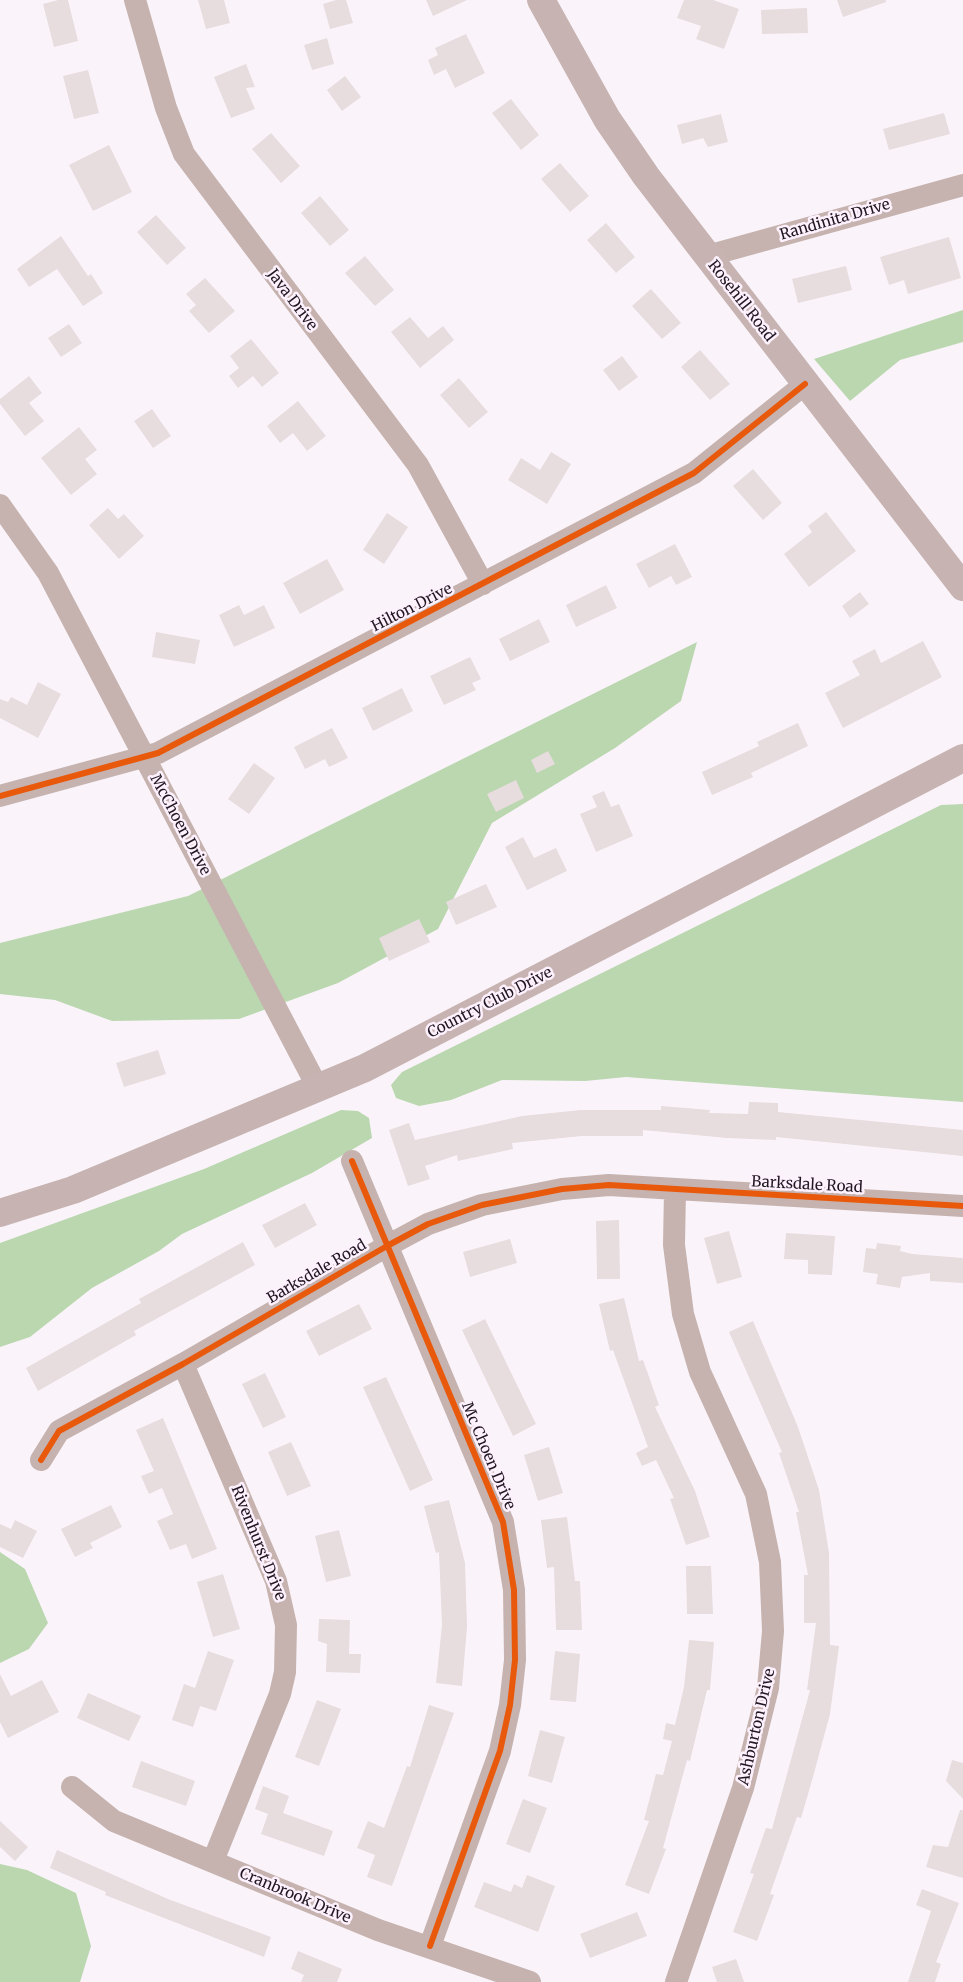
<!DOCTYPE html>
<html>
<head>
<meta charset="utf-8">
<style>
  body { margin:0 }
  canvas { display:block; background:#faf4fa }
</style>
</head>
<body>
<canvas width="963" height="1982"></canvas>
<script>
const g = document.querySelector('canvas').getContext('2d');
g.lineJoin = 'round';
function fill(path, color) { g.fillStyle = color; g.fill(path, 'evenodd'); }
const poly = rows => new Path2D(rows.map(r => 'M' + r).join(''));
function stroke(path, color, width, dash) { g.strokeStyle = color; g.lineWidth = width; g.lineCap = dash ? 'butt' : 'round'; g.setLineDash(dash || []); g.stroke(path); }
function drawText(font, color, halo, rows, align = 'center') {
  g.font = font + ' Merriweather,serif'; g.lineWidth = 5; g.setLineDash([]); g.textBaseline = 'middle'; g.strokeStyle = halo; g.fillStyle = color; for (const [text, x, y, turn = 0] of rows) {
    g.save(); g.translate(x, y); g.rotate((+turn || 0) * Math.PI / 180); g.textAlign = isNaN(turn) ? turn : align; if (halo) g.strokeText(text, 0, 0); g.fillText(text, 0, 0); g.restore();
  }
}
const forest = poly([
  [963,310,963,342,900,360,850,401,814,359],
  [697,642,681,701,615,748,492,823,438,929,338,983,239,1019,112,1021,55,1000,0,994,0,943,188,896],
  [963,804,963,1102,626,1077,585,1081,502,1080,451,1100,419,1106,396,1098,391,1085,402,1072,941,805],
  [341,1110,358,1111,369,1118,372,1138,312,1173,182,1234,159,1251,92,1288,30,1337,0,1347,0,1243,204,1169],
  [0,1552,25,1569,48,1623,29,1649,0,1663],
  [0,1864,27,1870,76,1893,91,1946,80,1982,0,1982]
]);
const building = poly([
  [58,0,68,0,78,41,54,47,43,4],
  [198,0,224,0,230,23,206,29],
  [336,0,346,0,353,23,330,29,323,4],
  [426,0,467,0,433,16],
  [684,0,713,0,739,9,724,49,696,39,701,26,677,18],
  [837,0,886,0,886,2,843,17],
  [807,8,808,33,762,34,761,10],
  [466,34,485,73,455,88,446,69,434,75,428,60,438,55,435,48],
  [327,38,334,64,312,70,304,45],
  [246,64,255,87,246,88,255,109,231,118,214,77],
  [88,70,99,113,74,119,63,76],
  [345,76,361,97,342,111,327,90],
  [511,99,539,135,521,150,492,113],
  [944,113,950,134,889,150,883,129],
  [721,114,728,142,708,147,703,138,682,144,677,125],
  [271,133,300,166,281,183,252,149],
  [109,145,132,192,93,211,69,165],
  [560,163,589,196,570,212,541,179],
  [320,196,349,230,330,246,301,213],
  [156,215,186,248,167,265,137,232],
  [606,223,635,257,616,273,587,240],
  [61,236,88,276,91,274,103,293,83,306,57,269,29,287,17,269],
  [949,237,961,278,908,294,904,280,889,285,880,257],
  [365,256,394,290,375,306,345,273],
  [846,266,852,290,798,303,792,279],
  [205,278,235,311,209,333,189,311,196,305,186,294],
  [651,289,681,323,662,339,632,306],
  [410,317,428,338,443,326,454,340,420,368,391,332],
  [69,324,82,343,61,357,48,338],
  [251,339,279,373,262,387,253,376,238,388,229,376,239,368,230,356],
  [700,350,730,384,710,400,681,367],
  [622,356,638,377,619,391,603,370],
  [29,376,42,393,29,403,44,421,25,436,0,404,0,399],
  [459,378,488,412,469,428,440,395],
  [298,401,326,436,307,451,293,433,280,443,267,426],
  [152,409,171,436,153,448,134,421],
  [79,427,97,450,85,459,97,474,71,495,41,458],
  [551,452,571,464,547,504,508,480,521,458,540,470],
  [753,469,782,503,763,520,733,486],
  [108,508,118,519,124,514,144,536,119,559,89,525],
  [826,512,856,551,809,587,784,554,812,532,808,526],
  [387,513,408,527,384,564,363,550],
  [675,544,692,577,676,585,671,576,649,588,636,564],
  [327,559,344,590,300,614,283,583],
  [606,585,617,608,576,627,566,605],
  [860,592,869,604,850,618,842,606],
  [239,605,244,615,264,605,275,628,234,647,219,615],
  [539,619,550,642,510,661,499,639],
  [156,632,200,640,195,664,152,657],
  [923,641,942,677,843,728,825,693,860,675,852,661,875,649,881,663],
  [470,657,481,679,472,683,476,690,444,705,430,676],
  [38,682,61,694,38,738,0,718,0,699,8,702,11,697,27,705],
  [402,688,413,711,373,731,362,708],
  [798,723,808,746,751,773,753,777,712,795,702,772,759,746,757,742],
  [332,728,348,758,329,767,325,759,305,769,294,747],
  [548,751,555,764,537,773,531,760],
  [254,763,275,778,249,814,228,799],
  [516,780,524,798,496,812,487,794],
  [604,791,611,807,619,804,633,836,596,852,580,814,597,807,592,796],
  [523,837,534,858,556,848,567,871,527,890,505,847],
  [486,884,497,907,456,925,446,902],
  [419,919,430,942,389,961,379,938],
  [158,1050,166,1074,124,1087,116,1063],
  [749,1102,778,1103,778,1112,963,1130,963,1156,776,1137,776,1140,727,1138,643,1130,643,1136,582,1136,512,1143,513,1149,458,1161,457,1155,425,1166,430,1179,408,1186,389,1130,409,1123,415,1140,522,1116,581,1110,661,1110,661,1106,710,1110,709,1113,748,1114],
  [305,1203,317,1225,275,1248,262,1225],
  [619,1220,620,1279,597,1279,596,1221],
  [729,1231,742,1277,717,1284,704,1238],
  [786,1233,835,1236,832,1275,808,1274,808,1260,784,1259],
  [510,1239,517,1263,470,1277,463,1252],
  [243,1242,255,1265,134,1331,136,1335,38,1391,26,1368,141,1303,139,1299],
  [877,1243,901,1246,900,1251,912,1254,963,1258,963,1283,930,1281,930,1273,902,1277,900,1288,876,1284,878,1274,863,1272,866,1248,876,1249],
  [624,1298,639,1361,643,1360,659,1405,655,1407,695,1491,710,1537,686,1545,670,1499,674,1498,656,1460,642,1466,636,1453,648,1447,613,1350,610,1351,599,1304],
  [359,1304,372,1329,319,1356,306,1331],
  [485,1319,536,1424,513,1436,462,1330],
  [753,1321,798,1427,819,1490,829,1553,830,1645,839,1646,830,1714,813,1777,801,1818,797,1817,770,1894,774,1895,757,1941,733,1932,754,1874,750,1873,766,1828,772,1829,810,1690,807,1690,816,1623,804,1623,804,1575,808,1575,796,1512,799,1512,779,1453,782,1452,729,1332],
  [265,1373,286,1417,263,1428,242,1384],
  [386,1377,433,1480,410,1491,363,1387],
  [163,1418,217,1549,192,1559,186,1544,170,1550,157,1521,173,1514,162,1488,149,1494,141,1476,154,1471,136,1430],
  [291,1442,311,1486,287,1496,268,1452],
  [549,1447,563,1493,538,1501,524,1455],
  [449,1500,465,1563,467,1627,462,1686,436,1683,442,1625,439,1552,436,1553,424,1506],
  [111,1505,122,1527,90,1543,93,1548,75,1557,61,1529],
  [567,1517,575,1581,580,1581,582,1630,556,1630,554,1567,547,1568,541,1520],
  [15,1520,37,1531,23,1558,0,1547,0,1524,11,1529],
  [339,1530,351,1576,326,1582,315,1536],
  [686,1566,711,1566,713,1614,687,1614],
  [223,1574,240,1629,213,1637,197,1582],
  [319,1619,350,1620,349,1654,361,1654,360,1673,326,1672,327,1644,318,1641],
  [689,1640,714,1642,710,1690,707,1690,690,1761,687,1760,663,1848,666,1849,649,1894,625,1885,649,1821,644,1820,656,1774,663,1775,672,1741,663,1739,666,1723,675,1725,684,1687],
  [208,1651,234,1660,216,1711,200,1706,193,1727,172,1720,184,1684,195,1688],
  [555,1651,580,1654,576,1702,550,1700],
  [0,1674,11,1696,42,1680,59,1712,8,1738,0,1722],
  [88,1693,141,1716,129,1741,77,1718],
  [317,1700,341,1709,319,1766,295,1757],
  [429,1705,454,1713,392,1886,367,1877,375,1855,357,1848,368,1821,384,1828,407,1766,410,1767],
  [540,1730,565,1737,552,1783,528,1776],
  [952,1760,963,1763,963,1799,946,1781],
  [141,1761,195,1781,186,1806,132,1787],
  [263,1786,289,1796,283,1813,333,1831,324,1856,261,1834,268,1814,255,1809],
  [523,1799,547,1808,530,1853,506,1844],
  [960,1810,963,1810,963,1878,926,1867,933,1845,948,1847],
  [0,1821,28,1847,15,1861,0,1847],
  [57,1850,168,1899,271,1937,264,1957,105,1895,106,1892,50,1868],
  [527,1875,555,1886,538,1932,474,1907,484,1882,511,1892,514,1884,522,1888],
  [922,1889,959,1903,936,1962,941,1964,935,1982,908,1982,931,1911,916,1905],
  [637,1912,647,1936,590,1958,580,1934],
  [298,1951,342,1969,337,1982,301,1982,304,1975,291,1969],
  [736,1959,744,1982,717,1982,712,1967]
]);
const minor = poly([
  [135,0,166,108,184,154,418,465,483,584],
  [707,256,963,185],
  [0,505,48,573,318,1088],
  [0,796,158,753,694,473,805,384],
  [352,1161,503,1522,514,1590,515,1660,510,1705,500,1751,430,1946],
  [675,1189,674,1245,683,1314,700,1372,756,1494,770,1562,773,1631,768,1688,743,1788,676,1982],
  [183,1364,276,1581,286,1625,285,1672,280,1694,213,1861],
  [41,1460,59,1431,183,1364,387,1246,428,1224,482,1205,562,1189,609,1185,963,1206],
  [72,1787,114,1821,378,1930,530,1982]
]);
const major = poly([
  [541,0,607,119,646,176,963,587],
  [0,1213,73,1190,365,1068,963,758]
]);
const cycleway = poly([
  [0,796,158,753,694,473,805,384],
  [352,1161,503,1522,514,1590,515,1660,510,1705,500,1751,430,1946],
  [41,1460,59,1431,183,1364,387,1246,428,1224,482,1205,562,1189,609,1185,963,1206]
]);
const streetNames = [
  ["Randinita Drive",835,220,-16],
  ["Java Drive",292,300,53],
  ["Rosehill Road",741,301,52],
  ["Hilton Drive",412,608,-27],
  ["McChoen Drive",180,825,62],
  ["Country Club Drive",490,1003,-27],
  ["Barksdale Road",807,1185,3],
  ["Barksdale Road",317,1272,-30],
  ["Mc Choen Drive",488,1456,67],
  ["Rivenhurst Drive",258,1543,68],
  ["Ashburton Drive",757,1727,-77],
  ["Cranbrook Drive",295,1896,23]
];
fill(forest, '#bbd7b0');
fill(building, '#e7dcde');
stroke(minor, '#c6b3af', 22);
stroke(major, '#c7b3b1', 28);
stroke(cycleway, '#e8590c', 6);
drawText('15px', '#211721', '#fdf1fd', streetNames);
</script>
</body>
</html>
